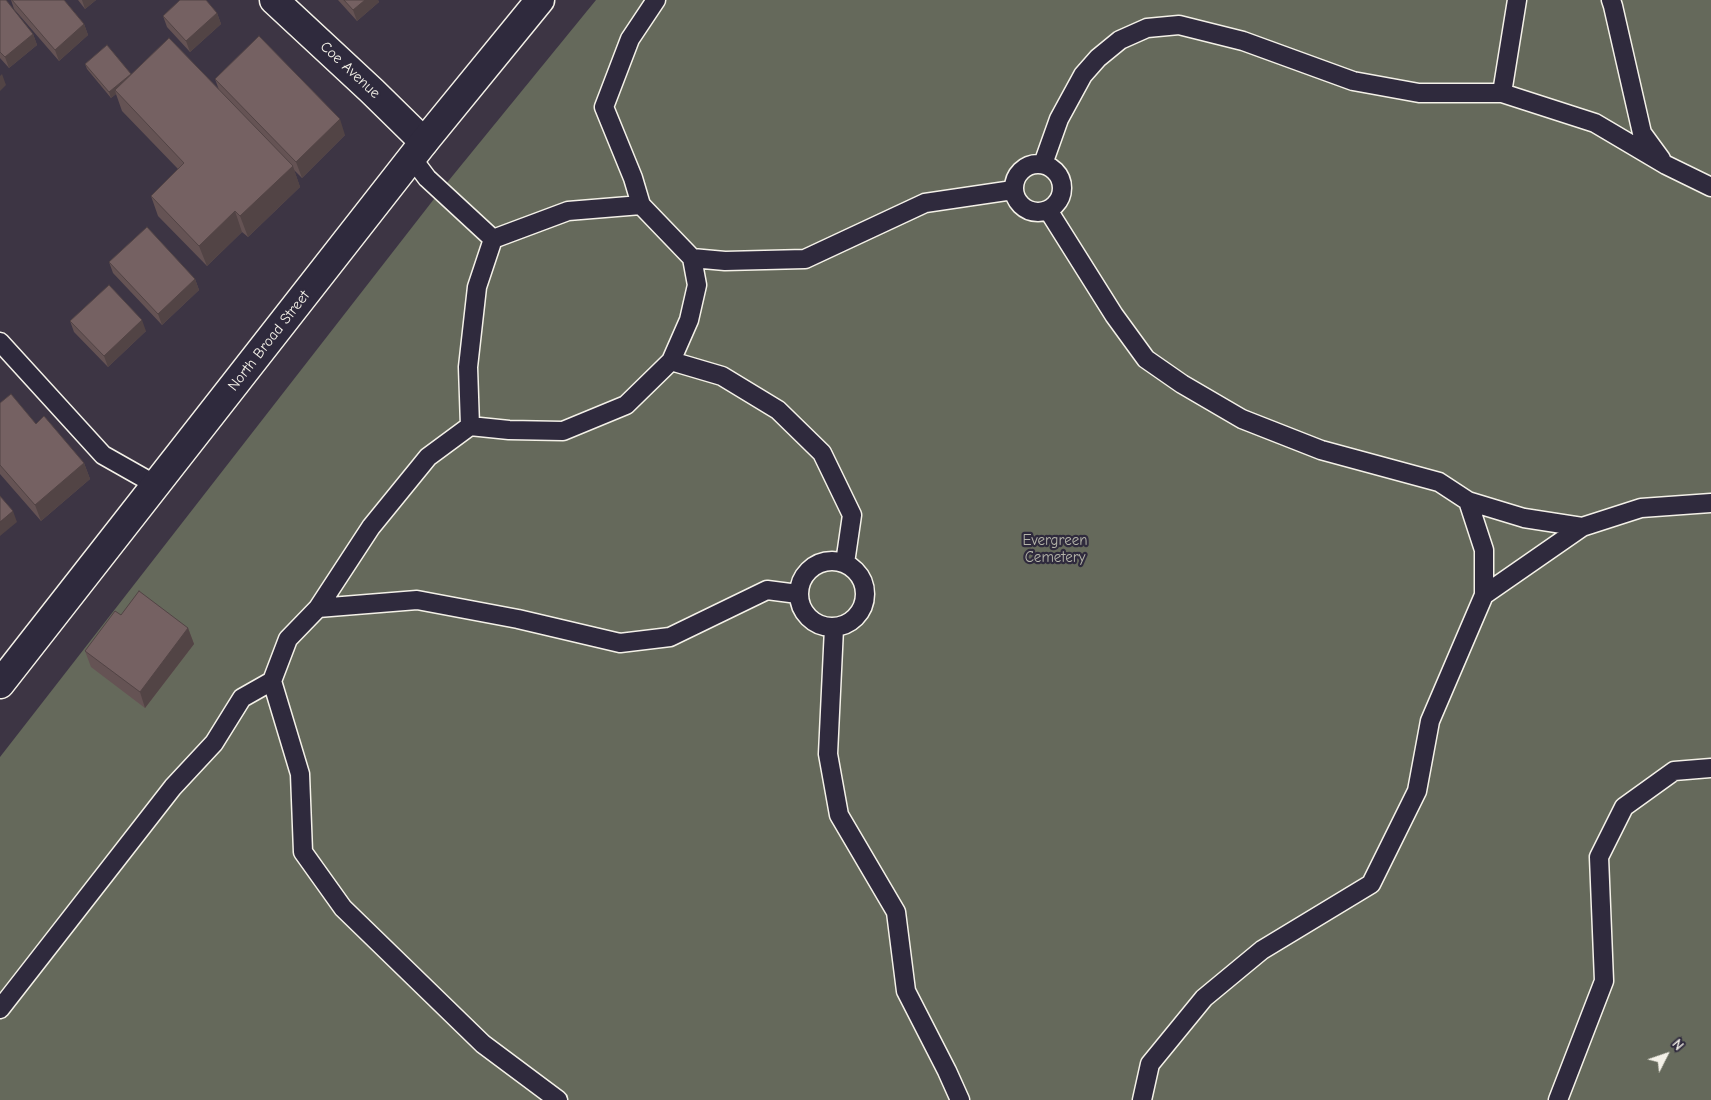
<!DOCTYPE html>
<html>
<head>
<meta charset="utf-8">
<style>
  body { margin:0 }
  #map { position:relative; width:1711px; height:1100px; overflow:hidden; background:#3d3544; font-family:"Comic Neue",sans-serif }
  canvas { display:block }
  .north { position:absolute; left:1641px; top:1030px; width:50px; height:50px; -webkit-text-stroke:4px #2f2a3d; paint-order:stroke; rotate:49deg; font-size:14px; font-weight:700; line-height:20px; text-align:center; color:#f4f1e8 }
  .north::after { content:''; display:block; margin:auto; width:18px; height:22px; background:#f4f1e8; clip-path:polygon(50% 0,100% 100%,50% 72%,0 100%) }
</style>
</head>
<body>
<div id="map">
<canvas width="1711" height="1100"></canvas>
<div class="north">N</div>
</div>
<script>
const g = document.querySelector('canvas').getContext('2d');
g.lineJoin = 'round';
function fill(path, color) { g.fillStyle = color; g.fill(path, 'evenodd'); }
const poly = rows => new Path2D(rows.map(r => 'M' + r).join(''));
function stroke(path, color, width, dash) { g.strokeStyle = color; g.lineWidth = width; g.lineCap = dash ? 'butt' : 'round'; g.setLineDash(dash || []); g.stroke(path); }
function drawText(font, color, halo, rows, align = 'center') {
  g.font = font + ' "Comic Neue",sans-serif'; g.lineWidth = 4.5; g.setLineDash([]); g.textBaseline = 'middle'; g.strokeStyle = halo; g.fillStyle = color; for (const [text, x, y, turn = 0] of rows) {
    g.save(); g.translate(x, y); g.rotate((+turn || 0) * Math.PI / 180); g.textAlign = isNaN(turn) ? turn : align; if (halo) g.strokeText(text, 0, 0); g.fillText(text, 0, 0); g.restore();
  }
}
const green = poly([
  [596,0,1711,0,1711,1100,0,1100,0,757,441,190]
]);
const service = poly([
  [1611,0,1613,6,1642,133,1661,159],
  [1502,93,1517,0],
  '1014 188a24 24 0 1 1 48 0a24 24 0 1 1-48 0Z',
  [1043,164,1059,119,1083,75,1098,58,1120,40,1147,28,1179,25,1243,41,1353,81,1419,93,1502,93,1595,123,1666,165,1711,187],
  [641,205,692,258,725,261,805,259,925,203,1013,190],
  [1048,210,1114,315,1146,359,1182,384,1242,419,1321,450,1439,482,1468,501,1484,550,1484,595,1430,721,1417,791,1371,884,1262,950,1204,998,1150,1064,1142,1100],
  [493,239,568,211,641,205,633,178,604,107,630,39,656,0],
  [0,342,103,455,156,485],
  [671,361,722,376,778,410,822,453,852,515,845,563],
  [470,426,509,430,563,431,626,405,671,361,689,320,697,285,692,258],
  [1468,501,1524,518,1582,527],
  '799 594a33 33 0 1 1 66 0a33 33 0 1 1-66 0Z',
  [1484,595,1582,527,1641,508,1711,503],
  [318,608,417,600,518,619,620,643,670,637,767,590,798,594],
  [834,628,828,754,839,815,896,912,906,991,947,1071,960,1100],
  [272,681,300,774,303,852,343,908,483,1044,558,1100],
  [0,1009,173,787,214,743,242,698,272,681,288,639,318,608,371,527,428,457,470,426,468,367,477,287,493,239,427,178,412,158],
  [1558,1100,1604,981,1599,857,1624,807,1674,771,1711,768]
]);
const minor = poly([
  [274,0,372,91,424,142]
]);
const secondary = poly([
  [0,684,424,142,540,0]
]);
const wall = poly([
  [0,0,33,34,37,45,9,68,0,58],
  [11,0,64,0,84,24,88,35,59,61,14,9],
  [78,0,96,0,85,9],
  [338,0,378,0,379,2,357,21],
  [217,13,221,24,190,52,167,27,163,16],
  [85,64,131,74,219,90,215,79,345,135,302,178,294,170,300,187,248,237,242,232,207,266,158,216,151,196,178,169,122,111,116,94,111,98,87,69],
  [109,262,195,279,199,290,162,325,113,273],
  [70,321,146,331,108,367,74,332],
  [0,403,36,424,84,463,90,479,41,521,0,474],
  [121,615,188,628,194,644,145,708,91,667,85,651]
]);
const shadedWall = poly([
  [82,0,96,0,85,9],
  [365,0,378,0,379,2,357,21,353,10],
  [217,13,221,24,190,52,186,41],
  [84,24,88,35,59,61,55,50],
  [33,34,37,45,9,68,5,57],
  [2,74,6,85,0,91,0,76],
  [131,74,133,79,115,90,116,94,111,98,109,92],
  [340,119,345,135,302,178,296,162],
  [293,166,300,187,248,237,240,216],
  [235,211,242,232,207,266,199,246],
  [195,279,199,290,162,325,158,314],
  [142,320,146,331,108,367,104,356],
  [84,463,90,479,41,521,35,505],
  [13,511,17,522,0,536,0,522],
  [188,628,194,644,145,708,140,692]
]);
const building = poly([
  [0,0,6,0,33,34,5,57,0,52,0,0],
  [12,0,64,0,84,24,55,50,12,0],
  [180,0,206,0,217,13,186,41,163,16,180,0],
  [344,0,365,0,353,10,344,0],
  [259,36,340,119,296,162,215,79,259,36],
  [169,38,293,166,240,216,235,211,199,246,151,196,184,163,115,90,169,38],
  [107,45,131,74,109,92,85,64,107,45],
  [147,227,195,279,158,314,109,262,147,227],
  [109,285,142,320,104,356,70,321,109,285],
  [11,394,36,424,44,416,84,463,35,505,0,465,0,403,11,394],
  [0,496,13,511,0,522,0,496],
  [139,591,188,628,140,692,85,651,115,611,121,615,139,591]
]);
const streetNames = [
  ["Coe Avenue",350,70,43],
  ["North Broad Street",269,341,-52]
];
const parkNames = [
  ["Evergreen",1055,541],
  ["Cemetery",1055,558]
];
fill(green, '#65695b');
stroke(service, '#f4f1e8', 21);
stroke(minor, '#f4f1e8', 31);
stroke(secondary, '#f4f1e8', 31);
stroke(service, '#2f2a3d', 18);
stroke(minor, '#2f2a3d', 28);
stroke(secondary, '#2f2a3d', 28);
fill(wall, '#655354');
fill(shadedWall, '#524445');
fill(building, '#756162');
stroke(building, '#524445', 1);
drawText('15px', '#f4f1e8', '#2f2a3d', streetNames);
drawText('15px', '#b4b4a9', '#2f2a3d', parkNames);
</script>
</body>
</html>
